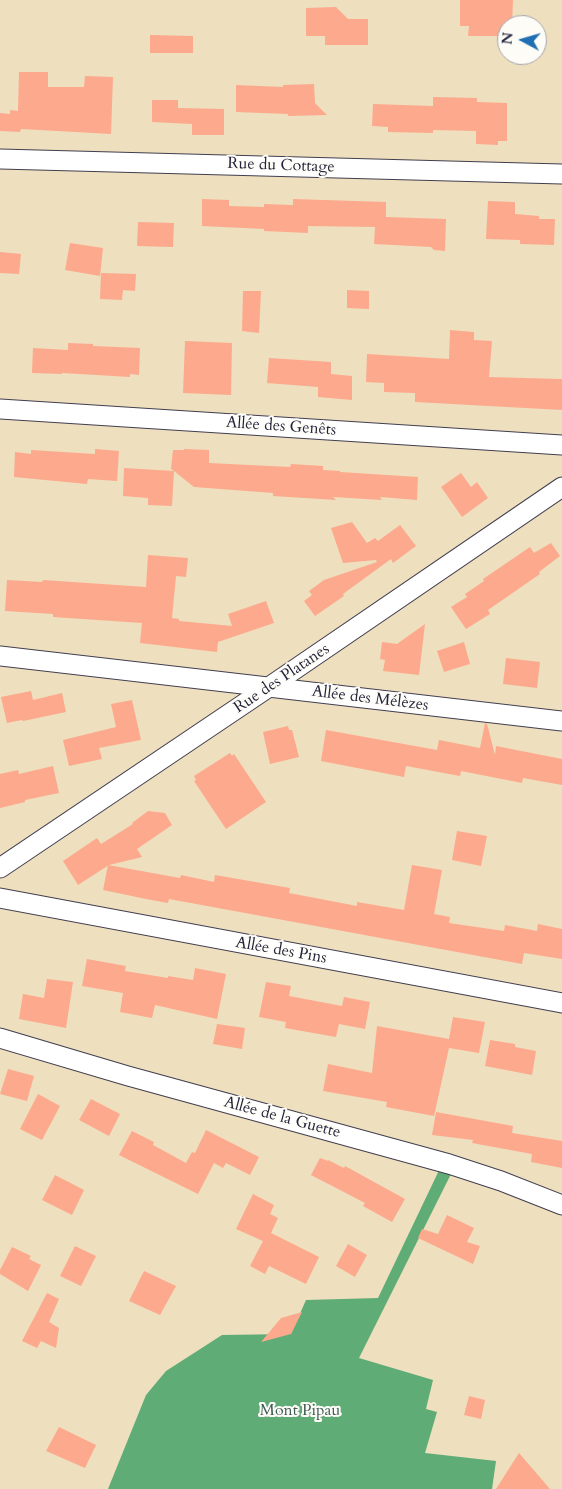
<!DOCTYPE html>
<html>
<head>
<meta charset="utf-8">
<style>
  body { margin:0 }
  #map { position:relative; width:562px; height:1489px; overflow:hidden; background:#eedfbe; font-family:Cardo,serif }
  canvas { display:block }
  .north { position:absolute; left:497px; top:15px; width:50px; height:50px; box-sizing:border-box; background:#fdfcf7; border:1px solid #a5a5ac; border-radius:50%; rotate:276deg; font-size:14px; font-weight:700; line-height:20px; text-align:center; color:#22223b }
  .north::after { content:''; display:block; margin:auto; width:18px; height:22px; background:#1f6fb2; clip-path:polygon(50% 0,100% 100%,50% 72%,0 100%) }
</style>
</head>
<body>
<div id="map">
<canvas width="562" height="1489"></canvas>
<div class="north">N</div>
</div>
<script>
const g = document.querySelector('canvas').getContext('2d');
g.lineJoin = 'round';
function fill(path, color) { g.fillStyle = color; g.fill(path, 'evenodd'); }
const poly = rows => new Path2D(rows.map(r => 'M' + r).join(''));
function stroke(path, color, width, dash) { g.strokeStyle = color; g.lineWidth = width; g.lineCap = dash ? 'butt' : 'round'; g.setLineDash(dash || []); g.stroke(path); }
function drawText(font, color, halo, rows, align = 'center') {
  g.font = font + ' Cardo,serif'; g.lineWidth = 4; g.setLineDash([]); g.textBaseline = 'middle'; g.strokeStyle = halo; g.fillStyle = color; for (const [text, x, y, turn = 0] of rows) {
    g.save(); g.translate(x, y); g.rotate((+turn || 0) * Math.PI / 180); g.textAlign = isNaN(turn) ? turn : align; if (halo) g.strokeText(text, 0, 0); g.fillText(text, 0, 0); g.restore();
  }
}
const forest = poly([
  [443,1162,455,1166,359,1358,433,1380,426,1409,437,1412,425,1453,496,1461,492,1489,108,1489,146,1395,166,1371,222,1335,291,1334,306,1300,378,1298]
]);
const building = poly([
  [460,0,513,0,512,25,507,25,507,36,468,36,469,26,460,26],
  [336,7,348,19,368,19,368,45,325,45,325,36,306,36,306,8],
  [150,35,193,36,193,53,150,53],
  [19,72,48,72,48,87,84,87,85,76,113,77,111,134,21,129,20,132,0,131,0,113,10,114,10,110,18,111],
  [314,84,315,103,327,115,288,116,288,114,236,112,236,85,283,87,283,85],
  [433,97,477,98,477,102,507,103,507,141,498,141,498,145,476,144,476,131,433,130,433,133,388,132,388,127,372,126,373,104,433,106],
  [152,100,178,100,178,108,224,109,224,135,192,135,192,124,152,122],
  [202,199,229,200,229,206,264,207,264,204,293,205,293,199,386,202,386,217,446,219,445,251,434,250,431,247,374,244,375,227,308,226,308,233,264,231,264,229,202,226],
  [488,201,515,202,515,214,539,216,539,219,555,219,554,245,520,244,520,240,486,239],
  [138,222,174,223,173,247,137,246],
  [70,243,103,248,100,276,65,270],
  [0,252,21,254,19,274,0,273],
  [101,273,136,274,135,291,123,290,122,300,100,299],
  [347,290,369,291,369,309,347,308],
  [243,291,261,291,259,333,242,331],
  [450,330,474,332,474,340,492,341,489,377,562,379,562,410,415,402,415,393,384,392,384,383,366,382,367,354,449,359],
  [185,341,232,343,231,395,183,393],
  [68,343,93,344,93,346,140,348,139,375,130,374,130,377,62,373,62,374,32,373,33,348,68,350],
  [269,358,331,362,331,374,352,376,352,400,318,397,318,387,267,383],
  [95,449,119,451,117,481,88,479,87,484,14,477,15,452,31,454,31,450,95,454],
  [184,449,209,450,209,463,290,467,291,464,323,466,323,470,340,471,340,472,418,477,417,500,380,497,382,500,333,497,336,500,273,496,273,493,194,487,174,471,172,506,148,505,148,498,123,496,124,468,174,471,171,469,173,450,184,450],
  [461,473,471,487,477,482,488,498,462,517,441,487],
  [352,522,367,543,375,538,378,541,400,525,416,546,393,563,391,559,343,594,344,596,315,616,304,601,312,595,309,591,324,580,377,562,376,560,343,563,331,528],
  [551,543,560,556,539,572,540,574,488,610,490,614,466,629,451,607,467,597,465,594,484,581,483,579,530,547,534,553],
  [148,555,188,558,186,577,176,576,172,618,179,619,179,621,232,626,228,614,266,601,274,623,218,642,217,652,140,643,142,623,53,617,53,614,5,611,7,580,42,582,43,580,146,587],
  [425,624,419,675,383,671,385,660,380,659,382,642,397,644],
  [464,642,470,664,444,672,437,651],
  [506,658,540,662,537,688,503,684],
  [31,691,33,700,62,693,66,712,23,721,22,720,7,723,1,697],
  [132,700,141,740,99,748,102,759,69,766,63,740,116,727,111,704],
  [485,723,487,724,495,755,496,746,562,759,562,785,523,778,522,783,461,771,460,776,406,766,404,777,321,761,326,730,437,750,439,740,480,748],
  [288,726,289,730,292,730,299,757,270,764,263,732],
  [230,753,232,756,234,754,266,802,226,829,194,781,196,780,194,776],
  [53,766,59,793,25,800,25,802,0,808,0,774,18,770,19,774],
  [148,811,165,813,172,825,137,849,142,857,109,865,78,885,63,861,97,838,101,844,133,824,132,823],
  [457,831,487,836,481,866,452,860],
  [108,865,180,878,181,875,214,882,215,875,290,888,289,893,357,906,357,902,404,910,412,865,442,870,434,914,450,917,449,923,504,931,505,925,537,931,538,924,562,929,562,959,524,953,522,964,169,899,168,903,146,899,103,890],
  [87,959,126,966,125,971,168,978,168,976,193,980,195,968,226,974,217,1019,155,1005,152,1018,120,1012,123,993,82,986],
  [47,979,73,982,66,1028,19,1019,23,994,44,998],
  [266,982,291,986,289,996,342,1006,344,997,370,1002,365,1029,339,1024,336,1037,285,1028,286,1022,259,1017],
  [453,1017,485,1022,479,1053,449,1048,434,1116,386,1107,387,1102,323,1091,328,1064,372,1073,377,1026,449,1039],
  [217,1024,245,1028,242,1049,213,1044],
  [490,1040,515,1044,515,1047,536,1051,532,1075,485,1066],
  [8,1069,34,1076,27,1101,0,1094],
  [38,1094,60,1106,42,1140,20,1129],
  [91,1099,120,1114,109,1136,79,1120],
  [436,1112,513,1126,512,1133,562,1141,562,1168,531,1162,532,1154,472,1143,473,1140,432,1135],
  [206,1130,259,1157,250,1175,226,1163,223,1168,214,1163,198,1194,119,1155,132,1131,154,1142,153,1145,186,1163,192,1152,195,1153],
  [320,1158,328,1161,328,1160,344,1168,345,1166,405,1199,392,1222,363,1206,365,1203,311,1175],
  [55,1175,84,1190,72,1215,42,1200],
  [253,1194,274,1205,270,1214,278,1218,271,1233,319,1257,306,1284,269,1266,265,1274,250,1266,263,1241,236,1229],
  [447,1215,474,1228,467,1242,480,1246,473,1264,418,1238,422,1229,438,1234],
  [348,1244,367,1255,355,1277,336,1266],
  [75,1246,96,1256,81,1286,60,1276],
  [12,1247,31,1256,29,1259,41,1265,28,1291,0,1274,0,1270],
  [144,1271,176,1286,160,1315,129,1301],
  [47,1293,59,1299,49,1322,59,1328,56,1348,41,1341,37,1348,22,1341],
  [302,1312,291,1334,261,1342,281,1318],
  [469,1396,485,1400,481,1419,464,1415],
  [59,1427,96,1445,85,1468,46,1451],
  [519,1453,550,1489,496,1489]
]);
const minor = poly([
  [0,159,562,174],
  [0,409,562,445],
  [0,656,562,721],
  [0,868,269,687,562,487],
  [0,898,562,1003],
  [0,1038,128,1076,449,1164,501,1181,562,1205]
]);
const streetNames = [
  ["Rue du Cottage",281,166,2],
  ["Allée des Genêts",281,427,4],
  ["Rue des Platanes",282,679,-34],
  ["Allée des Mélèzes",370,699,7],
  ["Allée des Pins",281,951,10],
  ["Allée de la Guette",282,1118,15]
];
const parkNames = [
  ["Mont Pipau",300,1411]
];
fill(forest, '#5fac77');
fill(building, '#fda98d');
stroke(minor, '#413e4f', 21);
stroke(minor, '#fff', 19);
drawText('16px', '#22223b', '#fdfcf7', streetNames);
drawText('16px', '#3f5c57', '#fdfcf7', parkNames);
</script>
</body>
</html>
